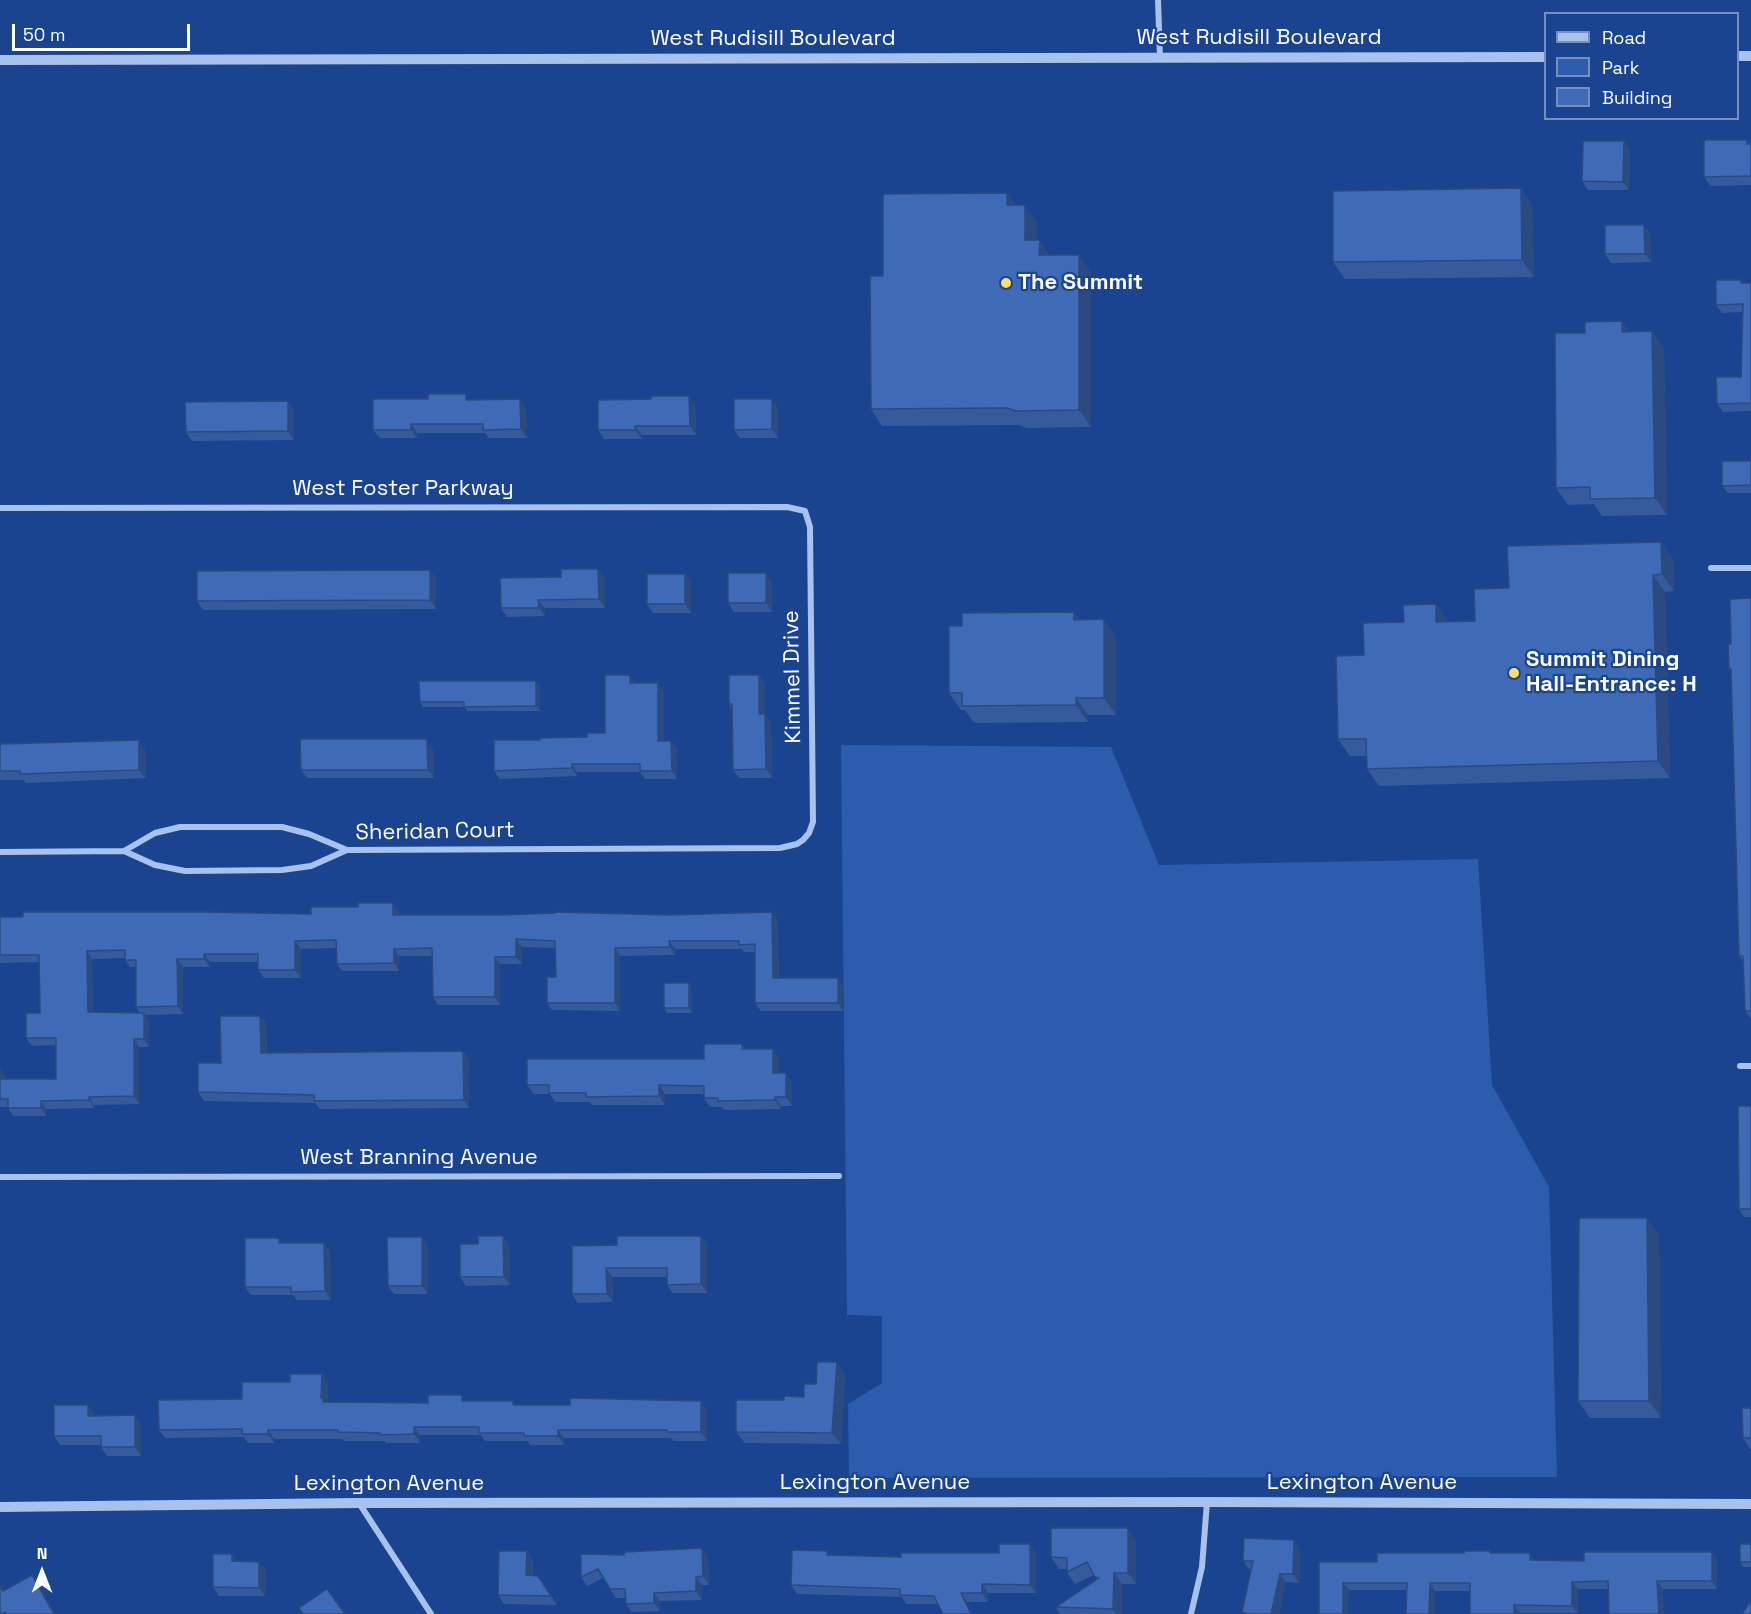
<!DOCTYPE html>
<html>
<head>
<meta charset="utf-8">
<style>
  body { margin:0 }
  #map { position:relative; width:1751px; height:1614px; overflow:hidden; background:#1a4490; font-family:"Space Grotesk",sans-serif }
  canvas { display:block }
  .legend { position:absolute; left:1544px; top:12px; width:195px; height:108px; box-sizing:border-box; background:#1a4490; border:2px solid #768fbc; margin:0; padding:8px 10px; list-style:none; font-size:18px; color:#fff }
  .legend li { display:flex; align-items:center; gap:12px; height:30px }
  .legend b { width:30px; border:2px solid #768fbc }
  .north { position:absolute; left:12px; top:1542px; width:60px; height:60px; -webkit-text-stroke:4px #1a4490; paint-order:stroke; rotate:0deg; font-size:16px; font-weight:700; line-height:24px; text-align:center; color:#fff }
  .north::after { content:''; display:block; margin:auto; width:21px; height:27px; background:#fff; clip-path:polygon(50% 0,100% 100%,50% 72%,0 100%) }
  .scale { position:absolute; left:12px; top:24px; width:178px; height:27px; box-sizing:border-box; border:3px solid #fff; border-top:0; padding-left:8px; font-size:18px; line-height:21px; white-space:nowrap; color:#fff; -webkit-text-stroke:4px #1a4490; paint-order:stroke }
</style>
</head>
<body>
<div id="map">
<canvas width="1751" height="1614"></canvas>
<ul class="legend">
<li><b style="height:8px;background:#a8c2ee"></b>Road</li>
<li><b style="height:16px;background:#2d5cae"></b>Park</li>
<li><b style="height:16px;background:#3e6ab6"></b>Building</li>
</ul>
<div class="north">N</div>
<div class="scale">50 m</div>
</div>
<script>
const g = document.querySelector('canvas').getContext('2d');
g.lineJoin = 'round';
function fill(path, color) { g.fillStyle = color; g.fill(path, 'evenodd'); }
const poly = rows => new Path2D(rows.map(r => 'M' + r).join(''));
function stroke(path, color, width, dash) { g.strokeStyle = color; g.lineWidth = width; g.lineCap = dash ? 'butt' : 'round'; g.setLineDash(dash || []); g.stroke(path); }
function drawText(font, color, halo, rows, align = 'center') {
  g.font = font + ' "Space Grotesk",sans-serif'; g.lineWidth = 4.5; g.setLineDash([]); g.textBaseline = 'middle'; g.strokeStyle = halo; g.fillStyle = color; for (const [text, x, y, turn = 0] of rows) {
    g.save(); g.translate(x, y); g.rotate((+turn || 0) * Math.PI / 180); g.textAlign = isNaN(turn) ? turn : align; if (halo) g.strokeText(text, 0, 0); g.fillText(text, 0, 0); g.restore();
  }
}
const green = poly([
  [841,745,1111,747,1159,865,1478,859,1492,1085,1549,1187,1557,1477,849,1478,848,1404,882,1383,882,1316,847,1315]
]);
const minor = poly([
  [1158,0,1160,58],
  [0,508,787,507,805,511,810,527,813,822,809,833,803,840,797,844,780,848,347,850,311,866,282,870,185,871,155,865,124,851,0,852],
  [1711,568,1751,568],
  [124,851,155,833,180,827,282,827,309,834,347,850],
  [1740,1066,1751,1066],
  [0,1177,839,1176],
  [359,1503,431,1614],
  [1191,1614,1202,1567,1207,1502]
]);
const tertiary = poly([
  [1738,56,1751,56],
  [0,60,1546,57],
  [0,1507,359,1503,1207,1502,1751,1504]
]);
const wall = poly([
  [1747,140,1750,144,1751,144,1751,185,1711,186,1704,177],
  [1624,141,1630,150,1629,190,1588,190,1582,181],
  [1521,188,1532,205,1534,277,1345,279,1333,262],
  [1007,193,1016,205,1037,222,1037,240,1050,255,1091,272,1091,427,1027,428,1019,425,882,426,871,409,883,276],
  [1644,225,1650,233,1651,262,1611,263,1605,254],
  [1743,283,1751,283,1751,411,1723,412,1717,404,1741,377,1742,312,1722,313,1716,305],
  [1629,332,1664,348,1667,515,1602,516,1594,504,1568,505,1556,488],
  [470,399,526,408,527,438,489,438,485,433,417,433,417,438,380,438,373,430],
  [288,401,294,410,294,440,192,441,186,432],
  [695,404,696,435,642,435,642,439,604,439,598,430],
  [778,408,778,438,740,438,734,430],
  [1751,461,1751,493,1728,493,1722,486],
  [1661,542,1673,559,1674,591,1665,592,1670,778,1379,786,1367,769,1366,756,1350,756,1338,739,1364,655,1404,622,1475,621,1509,588],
  [685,574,691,582,691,613,653,613,647,604],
  [436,578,436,609,203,610,197,601],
  [605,578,605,608,545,608,545,616,507,617,501,608],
  [772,582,772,612,734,612,728,603],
  [1751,598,1751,1018,1750,1018,1745,1011,1744,963,1739,956,1731,672,1729,669,1731,644],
  [1074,612,1080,620,1116,636,1116,715,1088,715,1088,722,974,723,965,710,961,710,949,693,962,626],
  [536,681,540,685,540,711,467,711,464,707,423,707,420,702],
  [635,683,664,691,664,741,671,741,677,748,677,779,645,779,640,772,577,772,577,776,500,779,494,771,587,737,605,733],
  [765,683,765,714,771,723,772,778,739,778,733,770,732,709,729,704],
  [0,744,145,749,146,778,26,783,24,780,0,780],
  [433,748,434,778,307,778,301,770],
  [399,911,399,915,669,915,772,912,777,919,779,978,843,985,843,1011,761,1011,755,1003,755,952,744,952,742,949,675,949,675,955,620,956,620,1011,552,1010,547,1003,556,977,556,948,522,947,522,964,500,964,500,1005,438,1005,433,997,432,956,399,956,399,971,342,971,337,964,337,948,301,949,301,978,264,978,258,970,258,962,210,962,210,967,183,967,183,1014,145,1015,149,1021,149,1047,139,1047,139,1104,94,1105,94,1108,46,1109,46,1116,13,1116,8,1108,8,1107,0,1107,0,1070,6,1077,6,1079,56,1079,56,1045,32,1046,26,1038,40,1013,39,962,0,963,0,917,311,914],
  [125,958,125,960,130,967,136,967,136,1007,140,1013,93,1012,92,959],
  [689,983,692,987,692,1013,667,1013,664,1008],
  [260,1016,266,1024,267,1053,463,1051,469,1060,469,1108,320,1109,315,1103,204,1101,198,1092],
  [742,1044,745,1049,779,1057,779,1073,792,1082,792,1106,781,1106,781,1109,724,1110,722,1107,710,1107,704,1098,704,1094,665,1094,665,1105,592,1105,590,1102,555,1102,550,1094,534,1094,527,1085,704,1059],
  [1751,1106,1751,1217,1744,1217,1739,1209],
  [1659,1235,1661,1418,1590,1418,1578,1401],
  [701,1236,707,1244,707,1293,673,1293,667,1285,667,1277,612,1277,613,1302,578,1303,572,1294,617,1245],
  [422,1237,428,1246,428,1294,394,1294,388,1286],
  [283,1243,324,1243,330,1252,331,1300,297,1300,293,1295,251,1295,245,1287],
  [478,1244,509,1245,510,1285,466,1286,460,1277],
  [845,1374,841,1444,745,1443,736,1432,784,1400,804,1397,816,1384],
  [290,1382,328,1382,328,1402,428,1403,467,1401,513,1401,515,1405,707,1409,707,1441,673,1441,672,1438,564,1438,564,1445,530,1445,528,1441,485,1441,481,1435,420,1435,420,1443,386,1443,385,1441,344,1441,342,1439,274,1439,274,1443,248,1443,244,1437,165,1438,159,1430],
  [1751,1408,1751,1449,1750,1449,1743,1438],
  [94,1413,94,1416,141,1424,141,1456,107,1456,101,1447,101,1445,60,1445,54,1436],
  [1136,1540,1136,1584,1122,1584,1122,1614,1060,1614,1056,1607,1097,1580,1094,1575,1075,1584,1067,1572,1067,1569,1059,1569,1051,1557],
  [1294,1540,1300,1549,1299,1583,1286,1582,1279,1614,1243,1614,1242,1612,1251,1569,1249,1569,1243,1561],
  [1030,1544,1036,1553,1036,1593,988,1593,988,1602,967,1602,938,1604,906,1604,902,1597,797,1594,791,1585,829,1555,901,1557,999,1553],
  [1751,1544,1751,1567,1743,1567,1740,1562],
  [527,1551,533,1560,533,1576,538,1576,557,1605,504,1604,498,1595],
  [1712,1552,1717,1559,1717,1589,1578,1589,1578,1613,1520,1613,1470,1591,1435,1591,1435,1614,1406,1614,1407,1590,1349,1590,1319,1562,1377,1562,1492,1553,1535,1560,1584,1561],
  [232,1554,237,1561,266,1570,265,1596,219,1596,213,1587],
  [581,1554,708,1557,709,1585,702,1585,702,1600,660,1601,660,1611,632,1612,626,1604,625,1598,616,1598,603,1578,587,1586,581,1577]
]);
const shadedWall = poly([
  [1624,141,1630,150,1629,190,1623,182],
  [1521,188,1532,205,1534,277,1522,260],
  [1007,193,1019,210,1007,205],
  [1025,205,1037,222,1037,257,1025,240],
  [1644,225,1650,233,1651,262,1645,254],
  [1040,240,1051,257,1039,255],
  [1079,255,1091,272,1091,427,1079,410],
  [1622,321,1634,338,1622,332],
  [1652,331,1664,348,1667,515,1655,498],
  [689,396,695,404,696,435,690,426],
  [520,399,526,408,527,438,521,429],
  [772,399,778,408,778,438,772,429],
  [288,401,294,410,294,440,288,431],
  [411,424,417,433,417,438,411,430],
  [635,426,642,435,642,439,635,430],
  [1661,542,1673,559,1674,591,1662,574],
  [598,569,605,578,605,608,599,599],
  [430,570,436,578,436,609,430,600],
  [766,573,772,582,772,612,766,603],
  [685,574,691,582,691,613,685,604],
  [1653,575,1665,592,1670,778,1658,761],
  [538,600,545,608,545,616,539,608],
  [1436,604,1448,621,1448,639,1436,622],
  [1074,612,1086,629,1074,620],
  [1104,619,1116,636,1116,715,1104,698],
  [630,675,635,683,630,683],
  [759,675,765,683,765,723,759,714],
  [536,681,540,685,540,711,536,706],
  [658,683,664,691,664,748,658,741],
  [1076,698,1088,715,1088,722,1076,705],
  [765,714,771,723,772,778,766,769],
  [427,739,433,748,434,778,428,770],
  [139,740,145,749,146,778,139,770],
  [671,741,677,748,677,779,672,771],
  [572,764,577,772,577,776,572,768],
  [393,903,399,911,399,923,393,915],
  [772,912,777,919,779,986,773,978],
  [516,939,522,947,522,964,516,957],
  [295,941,301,949,301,978,295,970],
  [669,941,675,949,675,955,670,947],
  [615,948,620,956,620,1011,615,1003],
  [394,949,399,956,399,971,394,963],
  [87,951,92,959,93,1020,88,1012],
  [204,954,210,962,210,967,204,959],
  [495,957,500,964,500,1005,495,997],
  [177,959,183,967,183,1014,178,1006],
  [838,978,843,985,843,1011,838,1003],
  [689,983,692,987,692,1013,689,1008],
  [144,1013,149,1021,149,1047,144,1039],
  [260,1016,266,1024,267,1061,261,1053],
  [134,1039,139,1047,139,1104,134,1096],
  [773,1049,779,1057,780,1082,773,1073],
  [463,1051,469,1060,469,1108,464,1100],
  [1,1070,6,1077,6,1087,1,1079],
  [786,1073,792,1082,792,1106,786,1097],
  [659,1085,665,1094,665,1105,659,1096],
  [89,1097,94,1105,94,1108,89,1100],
  [775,1097,781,1106,781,1109,775,1100],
  [41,1101,46,1109,46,1116,41,1108],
  [1647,1218,1659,1235,1661,1418,1649,1401],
  [503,1236,509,1245,510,1285,504,1277],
  [701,1236,707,1244,707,1293,701,1284],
  [422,1237,428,1246,428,1294,422,1286],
  [324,1243,330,1252,331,1300,325,1291],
  [606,1268,612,1277,613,1302,607,1294],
  [837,1362,845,1374,841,1444,832,1433],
  [322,1374,328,1382,328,1404,329,1410,321,1398],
  [701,1401,707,1409,707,1441,701,1432],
  [88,1405,94,1413,94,1425,88,1416],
  [135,1415,141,1424,141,1456,135,1447],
  [414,1427,420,1435,420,1443,414,1434],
  [268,1430,274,1439,274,1443,268,1434],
  [558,1430,564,1438,564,1445,558,1436],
  [1128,1528,1136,1540,1136,1584,1128,1573],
  [1294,1540,1300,1549,1299,1583,1293,1574],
  [1030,1544,1036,1553,1036,1593,1030,1585],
  [702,1548,708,1557,709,1585,703,1576],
  [527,1551,533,1560,532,1584,526,1575],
  [1712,1552,1717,1559,1717,1589,1712,1581],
  [1530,1553,1535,1561,1530,1560],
  [232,1554,238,1563,232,1561],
  [259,1562,266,1570,265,1596,259,1588],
  [1114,1573,1122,1584,1122,1614,1117,1614,1113,1609],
  [1280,1574,1286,1582,1279,1614,1271,1614],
  [32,1575,41,1588,56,1614,54,1614],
  [696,1577,702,1585,702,1600,696,1591],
  [1657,1581,1663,1589,1664,1614,1659,1614],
  [1572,1582,1578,1589,1578,1613,1572,1606],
  [1343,1583,1349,1590,1348,1614,1343,1614],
  [1430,1583,1435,1591,1435,1614,1429,1614],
  [982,1584,988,1593,988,1602,982,1593],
  [654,1593,660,1601,660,1611,654,1603],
  [961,1593,967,1602,973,1614,971,1614],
  [1514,1605,1520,1613,1520,1614,1514,1614]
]);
const building = poly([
  [1704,140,1747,140,1747,144,1751,144,1751,176,1704,177,1704,140],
  [1583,141,1624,141,1623,182,1582,181,1583,141],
  [1521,188,1522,260,1333,262,1333,191,1521,188],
  [1007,193,1007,205,1025,205,1025,240,1040,240,1039,255,1079,255,1079,410,1016,411,1007,408,871,409,870,276,883,276,883,194,1007,193],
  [1605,225,1644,225,1645,254,1605,254,1605,225],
  [1716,280,1741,280,1741,283,1751,283,1751,403,1717,404,1716,377,1741,377,1743,304,1716,305,1716,280],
  [1622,321,1622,332,1652,331,1655,498,1590,499,1590,487,1556,488,1555,333,1585,333,1585,322,1622,321],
  [428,394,466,394,466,400,520,399,521,429,483,430,483,424,411,424,411,430,373,430,373,399,428,399,428,394],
  [651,396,689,396,690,426,635,426,635,430,598,430,598,400,651,399,651,396],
  [734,399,772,399,772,429,734,430,734,399],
  [288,401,288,431,186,432,185,402,288,401],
  [1722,461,1751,461,1751,485,1722,486,1722,461],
  [1661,542,1662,574,1653,575,1658,761,1367,769,1366,739,1338,739,1336,656,1364,655,1363,623,1404,622,1403,605,1436,604,1436,622,1475,621,1474,589,1509,588,1507,546,1661,542],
  [561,569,598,569,599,599,538,600,539,608,501,608,500,578,561,577,561,569],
  [430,570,430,600,197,601,197,571,430,570],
  [728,573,766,573,766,603,728,603,728,573],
  [647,574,685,574,685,604,647,604,647,574],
  [1751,598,1751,1011,1745,1011,1743,956,1739,956,1731,669,1729,669,1728,644,1731,644,1730,599,1751,598],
  [1074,612,1074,620,1104,619,1104,698,1076,698,1076,705,962,706,962,693,949,693,949,626,962,626,962,613,1074,612],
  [605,675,630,675,630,683,658,683,658,741,671,741,672,771,640,771,640,764,572,764,572,768,494,771,494,740,540,740,540,738,587,737,587,733,605,733,605,675],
  [729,675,759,675,759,714,765,714,766,769,733,770,732,704,729,704,729,675],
  [419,681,536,681,536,706,464,707,464,702,420,702,419,681],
  [300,739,427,739,428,770,301,770,300,739],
  [139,740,139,770,20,774,20,771,0,771,0,744,139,740],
  [358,903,393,903,393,915,501,915,555,913,555,912,669,915,772,912,773,978,838,978,838,1003,755,1003,755,944,739,945,739,941,669,941,670,947,615,948,615,1003,547,1003,547,977,556,977,555,941,516,939,516,957,495,957,495,997,433,997,432,948,394,949,394,963,337,964,336,940,295,941,295,970,258,970,258,954,204,954,204,959,177,959,178,1006,136,1007,136,960,125,960,125,950,87,951,88,1012,144,1013,144,1039,134,1039,134,1096,89,1097,89,1100,41,1101,41,1108,8,1108,8,1099,0,1099,0,1070,1,1070,1,1079,56,1079,56,1038,26,1038,26,1013,40,1013,39,955,0,955,0,917,23,917,23,912,204,912,311,914,311,907,358,907,358,903],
  [664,983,689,983,689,1008,664,1008,664,983],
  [220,1016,260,1016,261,1053,463,1051,464,1100,314,1101,314,1095,198,1092,198,1063,221,1063,220,1016],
  [704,1044,742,1044,742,1049,773,1049,773,1073,786,1073,786,1097,775,1097,775,1100,718,1101,718,1098,704,1098,704,1086,659,1085,659,1096,586,1097,586,1093,549,1093,549,1085,527,1085,527,1059,704,1059,704,1044],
  [1738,1106,1751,1106,1751,1209,1739,1209,1738,1106],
  [1579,1218,1647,1218,1649,1401,1578,1401,1579,1218],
  [478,1236,503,1236,504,1277,460,1277,460,1244,478,1244,478,1236],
  [617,1236,701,1236,701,1284,667,1285,667,1268,606,1268,607,1294,572,1294,572,1246,617,1245,617,1236],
  [387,1237,422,1237,422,1286,388,1286,387,1237],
  [245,1238,279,1238,279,1243,324,1243,325,1291,291,1292,291,1287,245,1287,245,1238],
  [817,1362,837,1362,832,1433,736,1432,736,1400,784,1400,784,1396,804,1397,804,1384,816,1384,817,1362],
  [290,1374,322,1374,321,1398,323,1398,323,1402,428,1403,428,1395,462,1395,462,1401,513,1401,513,1405,570,1405,570,1398,701,1401,701,1432,667,1432,667,1430,558,1430,558,1436,524,1436,524,1433,479,1433,479,1427,414,1427,414,1434,380,1435,380,1433,338,1432,338,1430,268,1430,268,1434,242,1434,242,1429,159,1430,158,1400,242,1399,242,1382,290,1382,290,1374],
  [54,1405,88,1405,88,1416,135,1415,135,1447,101,1447,101,1436,54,1436,54,1405],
  [1742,1408,1751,1408,1751,1438,1743,1438,1742,1408],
  [1051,1528,1128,1528,1128,1573,1114,1573,1113,1609,1056,1607,1099,1578,1095,1577,1087,1562,1067,1572,1067,1558,1051,1557,1051,1528],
  [1244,1538,1294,1540,1293,1574,1280,1574,1271,1614,1249,1614,1242,1612,1253,1561,1243,1561,1244,1538],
  [999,1544,1030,1544,1030,1585,982,1584,982,1593,961,1593,971,1614,943,1614,934,1596,900,1595,900,1589,791,1585,792,1550,827,1551,827,1555,901,1557,901,1553,999,1553,999,1544],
  [1740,1544,1751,1544,1751,1562,1740,1562,1740,1544],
  [702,1548,703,1576,696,1577,696,1591,654,1593,654,1603,626,1604,625,1589,610,1589,598,1569,581,1577,581,1554,624,1555,624,1552,702,1548],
  [499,1551,527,1551,526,1575,538,1576,551,1596,498,1595,499,1551],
  [1464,1551,1490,1551,1490,1553,1530,1553,1530,1560,1584,1561,1584,1552,1712,1552,1712,1581,1657,1581,1659,1614,1609,1614,1608,1581,1572,1582,1572,1606,1514,1605,1514,1614,1470,1614,1470,1583,1430,1583,1429,1614,1406,1614,1407,1583,1343,1583,1343,1614,1319,1614,1319,1562,1377,1562,1377,1553,1464,1553,1464,1551],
  [213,1554,232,1554,232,1561,259,1562,259,1588,213,1587,213,1554],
  [32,1575,54,1614,6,1614,5,1612,0,1614,0,1586,3,1591,32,1575],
  [327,1589,345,1614,303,1614,299,1608,327,1589],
  [1750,1602,1751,1603,1751,1614,1742,1614,1750,1602]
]);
const markers = [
  [1006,283,6,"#ffdf66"],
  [1514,673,6,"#ffdf66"]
];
const streetNames = [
  ["West Rudisill Boulevard",1259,38],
  ["West Rudisill Boulevard",773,39],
  ["West Foster Parkway",403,489],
  ["Kimmel Drive",793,677,-91],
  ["Sheridan Court",435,832,-1],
  ["West Branning Avenue",419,1158],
  ["Lexington Avenue",875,1483],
  ["Lexington Avenue",1362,1483],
  ["Lexington Avenue",389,1484]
];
const poiNames = [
  ["The Summit",1018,283],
  ["Summit Dining",1526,660],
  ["Hall-Entrance: H",1526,685]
];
fill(green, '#2d5cae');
stroke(minor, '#a8c2ee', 6);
stroke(tertiary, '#a8c2ee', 10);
fill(wall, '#355b9d');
fill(shadedWall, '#2b4a7f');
fill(building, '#3e6ab6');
stroke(building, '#2b4a7f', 1.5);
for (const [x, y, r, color] of markers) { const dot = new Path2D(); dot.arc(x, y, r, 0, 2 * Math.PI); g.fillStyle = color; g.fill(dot); stroke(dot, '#1a4490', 2); }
drawText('22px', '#fff', '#1a4490', streetNames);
drawText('bold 22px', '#fff', '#1a4490', poiNames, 'left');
</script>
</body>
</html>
